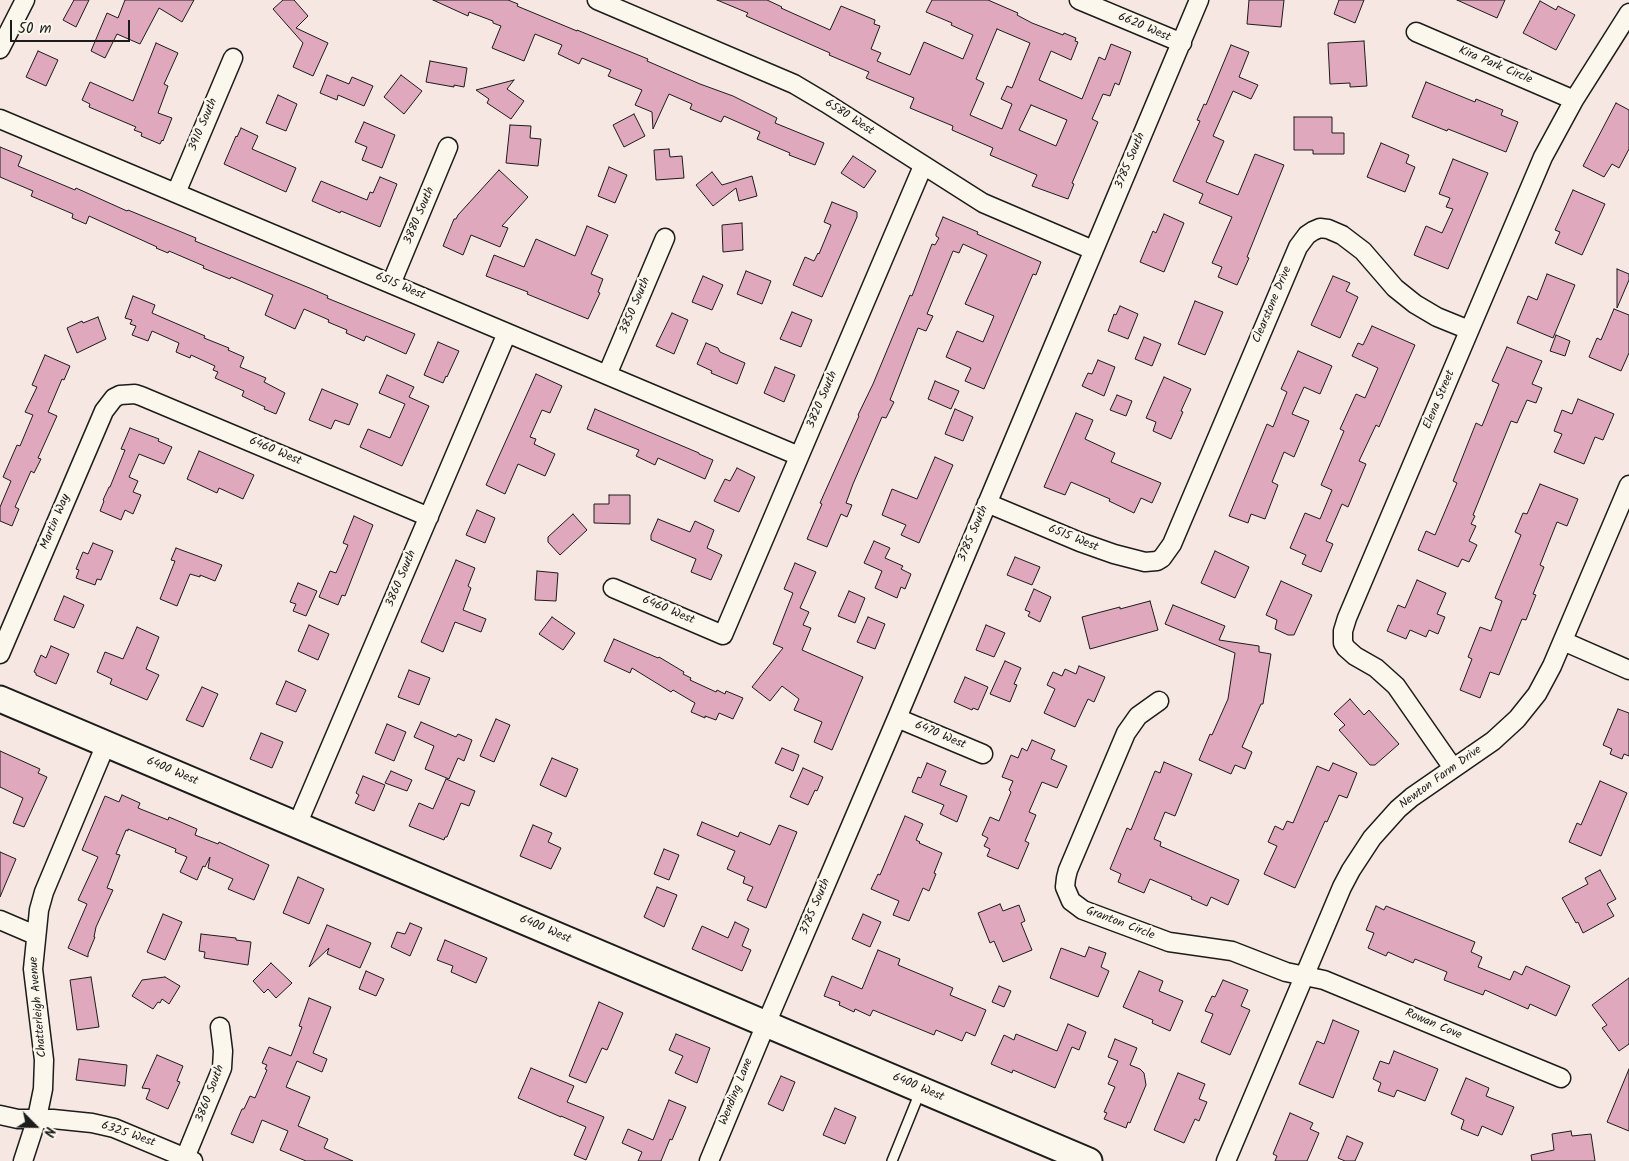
<!DOCTYPE html>
<html>
<head>
<meta charset="utf-8">
<style>
  body { margin:0 }
  #map { position:relative; width:1629px; height:1161px; overflow:hidden; background:#f6e7e2; font-family:Kalam,sans-serif }
  canvas { display:block }
  .north { position:absolute; left:10px; top:1101px; width:50px; height:50px; -webkit-text-stroke:4px #fbf7ec; paint-order:stroke; rotate:113deg; font-size:14px; font-weight:700; line-height:20px; text-align:center; color:#1c1c1c }
  .north::after { content:''; display:block; margin:auto; width:18px; height:22px; background:#1c1c1c; clip-path:polygon(50% 0,100% 100%,50% 72%,0 100%) }
  .scale { position:absolute; left:10px; top:20px; width:120px; height:22px; box-sizing:border-box; border:2px solid #1c1c1c; border-top:0; padding-left:6px; font-size:15px; line-height:18px; white-space:nowrap; color:#1c1c1c; -webkit-text-stroke:4px #fbf7ec; paint-order:stroke }
</style>
</head>
<body>
<div id="map">
<canvas width="1629" height="1161"></canvas>
<div class="north">N</div>
<div class="scale">50 m</div>
</div>
<script>
const g = document.querySelector('canvas').getContext('2d');
g.lineJoin = 'round';
function fill(path, color) { g.fillStyle = color; g.fill(path, 'evenodd'); }
const poly = rows => new Path2D(rows.map(r => 'M' + r).join(''));
function stroke(path, color, width, dash) { g.strokeStyle = color; g.lineWidth = width; g.lineCap = dash ? 'butt' : 'round'; g.setLineDash(dash || []); g.stroke(path); }
function drawText(font, color, halo, rows, align = 'center') {
  g.font = font + ' Kalam,sans-serif'; g.lineWidth = 5; g.setLineDash([]); g.textBaseline = 'middle'; g.strokeStyle = halo; g.fillStyle = color; for (const [text, x, y, turn = 0] of rows) {
    g.save(); g.translate(x, y); g.rotate((+turn || 0) * Math.PI / 180); g.textAlign = isNaN(turn) ? turn : align; if (halo) g.strokeText(text, 0, 0); g.fillText(text, 0, 0); g.restore();
  }
}
const building = poly([
  [74,0,89,0,76,27,63,20,74,0],
  [125,0,194,0,182,22,159,8,140,44,117,34,105,58,91,51,107,13,118,18,125,0],
  [283,0,294,0,308,16,296,28,328,43,313,76,293,67,303,43,273,9,283,0],
  [433,0,508,0,518,4,517,6,577,31,577,30,648,59,647,61,700,84,733,96,777,118,775,123,824,143,815,165,789,155,790,153,757,139,760,132,724,116,721,122,690,109,692,104,669,94,653,129,652,112,635,105,642,90,608,76,611,70,582,58,579,64,558,54,562,45,535,34,524,61,492,48,501,26,493,23,493,21,469,12,468,16,433,0],
  [717,0,767,0,782,7,781,8,830,30,841,6,875,20,874,24,880,26,871,49,881,53,877,61,910,75,924,42,963,59,973,35,951,25,952,23,926,12,932,0,988,0,1018,13,1017,15,1032,23,1063,35,1064,33,1076,38,1075,41,1078,42,1071,60,1051,51,1039,80,1082,99,1099,57,1105,60,1111,44,1131,52,1119,85,1115,83,1110,96,1103,94,1092,119,1098,122,1072,183,1074,184,1068,199,1032,186,1037,175,990,155,993,148,952,130,953,126,910,108,914,98,866,78,869,72,829,55,830,53,746,16,748,13,717,0],
  [997,29,1030,43,1012,88,1007,86,1001,99,1012,104,1002,129,970,115,984,83,976,79,997,29],
  [1031,105,1067,120,1056,146,1019,130,1031,105],
  [1249,0,1284,0,1281,27,1247,24,1249,0],
  [1339,0,1364,0,1355,23,1334,14,1339,0],
  [1457,0,1505,0,1497,18,1457,0],
  [1540,1,1556,10,1558,6,1575,15,1556,50,1523,33,1540,1],
  [1364,41,1367,86,1350,87,1350,83,1330,84,1328,43,1364,41],
  [156,43,178,53,164,84,168,86,158,113,172,118,163,141,162,140,160,144,141,136,142,133,134,130,136,127,89,107,90,104,82,100,90,82,133,101,156,43],
  [1231,45,1249,52,1239,77,1258,85,1251,99,1233,91,1213,136,1224,141,1206,182,1238,195,1255,154,1284,165,1247,257,1249,258,1237,285,1218,277,1222,267,1212,263,1232,217,1199,203,1203,194,1173,181,1200,121,1197,120,1204,104,1206,105,1231,45],
  [38,51,58,60,46,86,26,77,38,51],
  [430,61,467,68,464,87,454,85,454,87,426,82,430,61],
  [327,75,349,84,352,77,373,86,364,106,338,95,337,100,320,93,327,75],
  [401,75,422,91,404,114,384,97,401,75],
  [514,80,507,89,524,101,511,119,487,103,489,99,476,90,514,80],
  [1426,82,1475,102,1476,99,1503,110,1501,115,1518,122,1506,152,1448,129,1447,131,1412,117,1426,82],
  [278,95,297,104,286,131,266,123,278,95],
  [1616,103,1629,110,1629,149,1619,168,1612,164,1604,177,1583,166,1616,103],
  [634,114,645,136,624,147,613,125,634,114],
  [1294,117,1332,117,1332,133,1344,133,1344,154,1313,154,1313,150,1294,150,1294,117],
  [364,122,395,135,382,168,362,160,367,147,355,142,364,122],
  [510,125,531,126,530,138,541,139,538,166,506,163,510,125],
  [241,128,258,136,252,149,296,168,286,192,224,164,236,136,237,137,241,128],
  [1381,143,1409,155,1406,163,1415,167,1405,192,1367,177,1381,143],
  [0,147,22,156,18,166,75,190,76,188,127,211,128,210,196,238,195,241,312,289,328,296,327,298,415,334,406,354,366,336,364,341,346,333,347,330,328,322,329,320,304,309,295,329,265,315,273,295,231,277,230,279,203,268,204,266,169,251,168,253,156,248,157,247,89,216,86,224,72,218,73,214,31,196,33,191,0,177,0,147],
  [669,149,670,157,682,156,684,178,656,180,654,150,669,149],
  [853,156,876,171,864,188,841,173,853,156],
  [1453,159,1488,173,1448,269,1414,255,1426,226,1442,233,1453,209,1446,207,1450,198,1439,194,1453,159],
  [609,167,627,175,615,203,598,196,609,167],
  [499,170,528,197,502,226,508,228,500,247,471,235,463,255,443,246,454,219,456,219,458,215,499,170],
  [712,172,722,185,752,176,757,196,739,201,736,188,713,206,696,185,712,172],
  [380,177,397,184,380,227,341,211,340,213,312,201,321,181,367,200,370,192,373,193,380,177],
  [1573,190,1605,204,1582,255,1555,243,1560,232,1555,230,1573,190],
  [832,202,857,212,857,217,822,297,793,285,805,257,814,261,818,253,819,254,831,225,824,222,832,202],
  [1164,214,1184,223,1164,272,1140,262,1153,231,1156,233,1164,214],
  [943,217,978,232,977,234,1041,262,1036,275,1033,274,984,389,965,381,971,368,946,357,957,331,983,342,994,316,965,304,987,255,963,244,959,253,953,251,927,314,933,316,926,331,918,328,890,400,894,402,886,418,882,417,853,484,846,503,852,505,847,517,841,514,827,547,807,539,822,504,820,503,859,416,858,415,873,384,910,295,912,296,932,244,935,245,939,238,936,236,936,234,943,217],
  [742,223,743,250,723,252,722,225,742,223],
  [587,226,608,235,591,274,603,279,598,292,600,293,588,319,527,294,528,292,486,276,494,255,524,267,536,239,575,256,587,226],
  [1617,269,1629,274,1629,280,1617,308,1617,269],
  [746,271,771,281,762,304,737,294,746,271],
  [1547,274,1575,285,1553,338,1517,323,1528,296,1537,300,1547,274],
  [703,276,723,285,712,310,692,302,703,276],
  [1333,276,1350,283,1346,291,1358,297,1340,338,1311,325,1333,276],
  [133,296,155,305,152,313,205,336,204,338,229,348,228,350,244,357,240,367,266,378,264,382,285,393,276,414,264,409,265,407,242,396,244,391,215,378,218,372,213,370,215,366,191,355,190,358,176,352,179,343,152,331,148,341,132,335,136,326,130,324,132,320,125,318,133,296],
  [1195,301,1223,312,1205,355,1178,344,1195,301],
  [1120,306,1138,314,1128,339,1108,331,1114,314,1116,315,1120,306],
  [1614,309,1629,315,1629,353,1621,371,1589,357,1597,338,1601,340,1614,309],
  [792,312,812,320,801,347,780,339,792,312],
  [672,313,688,320,674,354,656,346,672,313],
  [98,317,106,339,77,353,67,328,82,321,83,323,98,317],
  [1372,326,1415,345,1379,427,1376,425,1359,461,1366,464,1348,507,1342,504,1326,541,1333,544,1321,572,1302,564,1306,555,1290,548,1305,513,1320,519,1332,490,1321,485,1344,431,1340,429,1356,394,1365,398,1378,368,1352,356,1358,343,1363,345,1372,326],
  [1556,335,1570,341,1565,356,1550,351,1556,335],
  [1144,337,1161,344,1152,366,1135,359,1144,337],
  [438,342,459,351,447,377,446,376,443,383,424,375,438,342],
  [706,343,718,348,720,352,745,363,737,384,711,373,712,371,697,364,706,343],
  [1507,347,1542,361,1532,384,1542,388,1536,403,1527,400,1517,423,1511,421,1473,515,1475,516,1471,524,1476,526,1469,541,1477,545,1469,562,1462,559,1458,567,1418,550,1426,531,1435,535,1457,483,1453,481,1476,423,1482,426,1499,384,1492,381,1507,347],
  [1298,351,1332,366,1320,394,1304,387,1292,414,1309,421,1294,457,1284,452,1272,482,1278,485,1265,519,1251,514,1248,523,1229,516,1267,424,1273,427,1287,392,1281,389,1298,351],
  [45,355,70,366,64,380,62,379,48,412,57,416,38,458,41,459,34,473,31,471,15,507,19,509,12,526,0,521,0,507,11,481,3,477,17,445,20,446,33,415,25,412,37,387,32,385,45,355],
  [1098,360,1115,367,1104,396,1082,386,1088,373,1092,374,1098,360],
  [775,367,795,375,784,402,764,393,775,367],
  [536,374,562,386,550,413,542,410,530,437,536,439,534,444,555,454,545,476,518,464,505,494,486,485,536,374],
  [387,375,414,387,409,397,429,406,402,466,360,447,368,429,390,438,405,404,379,393,387,375],
  [1164,377,1191,389,1181,411,1183,412,1171,439,1153,431,1156,422,1146,418,1164,377],
  [935,381,959,391,951,409,928,399,935,381],
  [322,389,358,404,349,425,335,420,331,429,309,420,322,389],
  [1117,395,1132,401,1126,416,1110,410,1117,395],
  [1578,399,1614,414,1603,440,1595,437,1584,464,1554,452,1562,434,1554,431,1562,410,1572,414,1578,399],
  [595,409,699,453,699,454,713,460,705,479,658,458,655,465,636,456,639,450,587,429,595,409],
  [955,409,973,417,963,441,945,434,955,409],
  [1076,413,1093,420,1085,439,1115,453,1111,462,1161,483,1152,503,1141,498,1134,513,1109,501,1110,499,1071,482,1065,495,1044,487,1076,413],
  [130,428,159,439,158,441,172,447,164,464,139,454,129,477,138,481,133,492,141,495,133,514,125,510,121,520,100,511,104,501,103,500,109,487,110,487,125,450,121,449,130,428],
  [199,451,254,475,243,499,219,488,217,493,187,479,199,451],
  [935,457,953,465,919,543,901,535,906,525,882,515,892,489,917,499,935,457],
  [737,468,755,477,739,512,714,501,725,479,730,481,737,468],
  [1540,484,1578,499,1567,526,1557,522,1540,565,1544,567,1533,594,1536,595,1526,620,1522,619,1499,675,1490,672,1480,698,1460,690,1472,659,1468,657,1480,627,1491,631,1502,601,1495,598,1521,535,1515,532,1523,513,1527,514,1540,484],
  [609,495,630,495,630,524,594,523,594,504,609,504,609,495],
  [477,510,495,518,485,543,466,535,477,510],
  [573,514,587,530,560,555,548,542,548,537,573,514],
  [354,516,373,525,345,596,342,595,338,605,319,597,330,571,336,573,348,545,343,543,354,516],
  [658,519,690,532,695,521,714,530,707,548,722,555,711,580,691,572,696,559,651,540,651,535,658,519],
  [874,541,890,548,885,558,903,566,901,569,911,574,905,589,901,587,897,598,875,588,882,571,864,563,874,541],
  [93,543,113,551,101,580,97,579,95,585,76,578,79,570,76,569,83,552,88,554,93,543],
  [176,548,222,565,215,581,200,575,200,577,190,574,177,606,160,599,175,561,171,560,176,548],
  [1215,551,1249,567,1235,598,1201,583,1215,551],
  [1015,557,1040,567,1032,585,1007,575,1015,557],
  [456,560,475,568,468,586,471,588,463,610,486,619,481,632,455,622,443,652,421,642,456,560],
  [795,563,816,572,800,608,809,612,803,625,811,628,802,650,863,677,832,750,814,742,822,722,794,710,799,699,782,686,770,701,752,687,783,648,773,644,793,593,784,589,795,563],
  [537,571,558,573,556,601,535,600,537,571],
  [1417,580,1446,593,1437,614,1445,617,1438,634,1429,630,1426,637,1410,630,1406,639,1387,631,1398,605,1405,608,1417,580],
  [1281,581,1312,595,1294,635,1288,635,1275,629,1277,620,1266,615,1281,581],
  [298,583,317,591,306,616,293,611,296,604,290,602,298,583],
  [1034,589,1051,597,1040,622,1028,616,1030,612,1025,610,1034,589],
  [849,591,865,598,855,623,838,616,849,591],
  [64,596,84,605,74,628,54,620,64,596],
  [1150,601,1158,630,1090,649,1082,617,1120,607,1120,609,1150,601],
  [1173,605,1225,626,1219,640,1259,646,1259,652,1271,654,1263,704,1261,704,1242,747,1252,752,1245,769,1235,765,1231,774,1199,760,1210,734,1212,735,1228,699,1235,653,1165,624,1173,605],
  [552,617,575,633,563,650,539,634,552,617],
  [868,617,885,624,875,649,857,642,868,617],
  [309,625,329,634,318,660,298,651,309,625],
  [986,625,1005,633,994,657,976,650,986,625],
  [137,627,159,637,146,669,159,675,147,700,110,684,112,679,97,672,105,652,123,659,137,627],
  [614,639,658,658,659,657,684,672,683,674,691,678,690,680,716,692,717,690,725,694,726,691,743,698,733,719,719,713,716,720,705,716,705,718,691,712,695,703,673,690,671,692,632,668,630,673,604,661,614,639],
  [51,646,69,654,56,684,36,675,36,673,34,672,41,655,46,658,51,646],
  [1005,661,1021,668,1014,684,1017,685,1010,702,990,694,1005,661],
  [1079,666,1105,677,1094,702,1088,699,1075,727,1044,713,1055,689,1047,685,1053,672,1062,676,1065,669,1076,674,1079,666],
  [409,670,430,678,419,705,398,697,409,670],
  [965,677,988,687,978,710,973,708,972,710,954,702,965,677],
  [286,681,306,690,296,712,276,704,286,681],
  [202,687,218,694,203,727,186,720,202,687],
  [1350,699,1364,715,1369,710,1399,744,1375,765,1370,765,1339,730,1345,725,1334,714,1350,699],
  [1618,709,1629,713,1629,756,1624,754,1622,759,1610,754,1612,749,1603,745,1618,709],
  [496,719,510,725,494,762,480,756,496,719],
  [421,722,456,737,458,734,472,740,464,761,458,758,449,779,425,769,434,746,414,737,421,722],
  [387,724,406,732,394,761,375,753,387,724],
  [261,733,283,742,272,768,250,759,261,733],
  [1032,740,1055,750,1051,759,1067,766,1057,788,1042,782,1029,812,1036,815,1025,841,1029,843,1018,869,987,856,990,849,984,846,988,838,982,835,990,817,999,821,1011,792,1009,790,1013,781,1002,777,1011,755,1018,758,1022,748,1027,751,1032,740],
  [782,748,799,755,793,771,775,763,782,748],
  [0,751,40,769,38,773,47,777,24,827,13,823,23,798,0,787,0,751],
  [552,758,578,769,566,797,540,785,552,758],
  [1164,762,1192,774,1175,816,1165,812,1154,839,1161,842,1160,846,1239,880,1228,905,1211,897,1207,906,1191,899,1192,897,1150,879,1144,893,1118,882,1121,874,1110,869,1127,828,1131,830,1155,771,1160,773,1164,762],
  [927,763,946,771,940,785,967,796,957,822,940,814,944,805,912,792,918,777,921,778,927,763],
  [1333,763,1357,773,1347,798,1339,795,1327,822,1325,821,1295,888,1264,874,1277,846,1268,842,1275,826,1283,830,1287,821,1293,823,1317,766,1329,771,1333,763],
  [803,768,823,777,817,791,815,790,808,805,790,797,803,768],
  [391,771,412,780,407,791,385,783,391,771],
  [363,776,385,785,374,811,355,803,359,795,356,793,363,776],
  [446,779,475,791,469,806,461,803,447,837,445,837,444,840,409,826,419,803,433,809,446,779],
  [1600,781,1627,793,1601,856,1569,842,1577,823,1581,825,1600,781],
  [122,795,140,803,138,808,168,820,169,817,197,829,195,835,218,844,219,842,269,865,254,900,228,889,233,879,208,868,210,857,205,867,203,866,197,880,180,872,187,857,175,852,176,849,128,829,128,831,126,830,116,854,120,855,107,888,113,890,96,927,94,937,95,937,88,954,88,957,68,948,87,904,78,900,98,857,82,850,105,796,119,802,122,795],
  [905,816,923,824,916,840,920,842,919,843,942,853,934,873,936,874,929,891,923,888,909,921,893,915,899,901,871,889,878,874,880,875,905,816],
  [702,822,738,837,740,832,770,845,779,825,797,832,766,908,747,900,753,887,743,883,745,877,727,869,735,851,697,835,702,822],
  [533,825,552,833,548,842,561,848,551,869,520,856,533,825],
  [664,849,679,855,669,880,654,874,664,849],
  [0,852,16,859,0,897,0,852],
  [1600,870,1616,899,1607,904,1614,916,1583,933,1578,922,1576,923,1562,898,1588,884,1585,878,1600,870],
  [298,877,324,889,309,924,283,913,298,877],
  [657,887,677,895,664,927,644,917,657,887],
  [1000,904,1003,911,1019,905,1025,921,1021,923,1032,950,1003,962,994,941,990,943,978,913,1000,904],
  [1376,906,1384,910,1386,906,1475,942,1471,952,1482,957,1478,967,1510,980,1514,971,1522,975,1526,966,1570,986,1556,1016,1530,1004,1528,1009,1485,990,1483,995,1444,980,1447,972,1415,959,1413,963,1388,952,1386,956,1368,948,1374,933,1366,930,1376,906],
  [163,914,182,922,165,960,147,952,163,914],
  [863,914,881,922,870,947,852,939,863,914],
  [735,922,749,929,742,946,751,950,742,971,692,949,702,926,728,938,735,922],
  [410,923,422,928,410,956,391,947,397,932,405,934,410,923],
  [327,925,371,943,360,968,327,954,329,948,309,967,327,925],
  [201,934,236,938,236,940,251,942,248,965,204,958,205,952,199,951,201,934],
  [445,940,487,958,476,983,451,972,453,966,437,960,445,940],
  [1089,947,1106,953,1101,967,1109,971,1098,997,1050,978,1061,948,1085,957,1089,947],
  [878,950,900,959,898,965,953,988,950,995,986,1010,975,1036,966,1032,962,1041,936,1030,934,1035,873,1010,870,1016,855,1009,854,1012,839,1005,840,1002,824,996,832,976,862,989,878,950],
  [271,963,292,983,276,998,268,989,264,993,253,981,271,963],
  [366,971,384,979,376,996,359,989,366,971],
  [1139,971,1163,981,1159,991,1183,1001,1170,1031,1152,1023,1153,1020,1123,1007,1139,971],
  [91,977,99,1027,77,1030,70,980,91,977],
  [165,977,180,986,169,1004,162,999,160,1003,158,1002,153,1009,132,996,142,980,165,977],
  [1629,978,1629,1044,1619,1051,1602,1028,1607,1025,1592,1005,1629,978],
  [1223,980,1248,990,1241,1006,1250,1010,1230,1055,1201,1042,1213,1014,1205,1011,1212,996,1215,997,1223,980],
  [999,986,1011,991,1004,1007,992,1002,999,986],
  [309,998,331,1007,313,1053,327,1059,322,1072,297,1061,286,1087,310,1097,298,1126,328,1139,324,1148,326,1149,353,1161,306,1161,280,1150,288,1131,262,1120,253,1143,231,1134,242,1109,244,1109,250,1096,255,1098,267,1070,265,1069,267,1065,262,1063,269,1047,291,1056,302,1027,299,1026,309,998],
  [599,1002,623,1013,607,1050,602,1048,586,1083,569,1076,599,1002],
  [1333,1020,1359,1031,1333,1098,1299,1084,1317,1041,1324,1044,1333,1020],
  [1068,1024,1086,1032,1079,1050,1072,1047,1055,1088,1013,1070,1012,1073,991,1064,1004,1035,1014,1040,1016,1034,1057,1051,1068,1024],
  [676,1034,710,1048,697,1083,675,1073,683,1056,669,1050,676,1034],
  [1115,1039,1137,1048,1130,1065,1140,1069,1144,1073,1146,1085,1130,1123,1128,1122,1126,1128,1104,1119,1107,1113,1104,1112,1115,1087,1108,1084,1118,1061,1108,1057,1115,1039],
  [1394,1051,1438,1069,1425,1101,1397,1090,1394,1097,1378,1091,1381,1083,1373,1079,1380,1061,1389,1064,1394,1051],
  [157,1055,183,1066,177,1081,180,1082,168,1109,146,1099,150,1089,142,1088,157,1055],
  [79,1059,127,1065,125,1086,76,1080,79,1059],
  [531,1068,574,1086,567,1102,604,1117,586,1160,574,1155,586,1127,561,1116,561,1117,518,1098,531,1068],
  [1629,1069,1629,1131,1607,1122,1629,1069],
  [1178,1073,1205,1084,1199,1099,1207,1102,1199,1121,1195,1119,1184,1143,1154,1130,1178,1073],
  [781,1076,795,1082,783,1111,768,1104,781,1076],
  [1466,1078,1489,1088,1486,1096,1514,1107,1502,1135,1482,1126,1478,1136,1461,1129,1464,1120,1451,1114,1466,1078],
  [669,1100,686,1107,672,1140,670,1139,661,1161,638,1161,642,1152,622,1143,628,1129,653,1140,669,1100],
  [835,1108,856,1117,845,1144,823,1135,835,1108],
  [1290,1113,1313,1123,1310,1129,1319,1133,1307,1161,1275,1161,1277,1156,1273,1154,1290,1113],
  [1571,1131,1572,1136,1591,1134,1595,1161,1532,1161,1531,1155,1554,1150,1552,1134,1571,1131],
  [1347,1136,1363,1143,1355,1161,1345,1161,1338,1158,1347,1136]
]);
const lane = poly([
  [892,1161,920,1092]
]);
const street = poly([
  [597,0,794,84,826,103,983,203,1093,250],
  [1079,0,1182,43],
  [1416,32,1574,100],
  [0,49,25,0],
  [0,119,799,456],
  [176,193,233,58],
  [391,284,448,147],
  [607,375,665,238],
  [987,503,1080,542,1114,554,1145,562,1157,561,1162,558,1172,544,1298,247,1307,235,1313,231,1320,228,1328,229,1342,235,1363,251,1395,288,1415,304,1437,317,1469,330],
  [613,588,723,635,923,166],
  [1563,641,1629,670],
  [0,654,104,411,114,398,120,395,135,394,141,396,429,517],
  [1159,701,1138,716,1126,733,1068,870,1066,878,1065,887,1071,901,1083,910,1169,942,1232,951,1286,972,1324,980,1561,1078],
  [897,718,983,754],
  [1453,768,1396,686,1376,668,1355,656,1346,648,1343,643,1343,631,1347,618,1543,157,1574,100,1629,13],
  [297,825,507,333],
  [0,920,35,935],
  [0,1115,18,1119,53,1119,92,1123,114,1128,193,1161],
  [185,1158,222,1068,223,1051,220,1027],
  [23,1161,37,1118,43,1089,44,1060,33,969,39,910,44,892,106,744],
  [709,1161,766,1024,897,718,1199,0],
  [1226,1161,1342,887,1351,870,1372,838,1398,809,1412,797,1493,741,1517,719,1537,694,1552,666,1629,485]
]);
const secondary = poly([
  [0,699,1089,1161]
]);
const streetNames = [
  ["6620 West",1144,28,23],
  ["Kira Park Circle",1495,66,23],
  ["6580 West",849,118,33],
  ["3910 South",204,125,-67],
  ["3785 South",1131,161,-67],
  ["3880 South",420,216,-67],
  ["6515 West",400,287,23],
  ["Clearstone Drive",1273,305,-67],
  ["3850 South",636,306,-67],
  ["3820 South",823,400,-67],
  ["Elena Street",1440,400,-67],
  ["6460 West",275,452,23],
  ["Martin Way",56,522,-67],
  ["3785 South",974,534,-67],
  ["6515 West",1073,539,22],
  ["3860 South",402,579,-67],
  ["6460 West",668,611,23],
  ["6470 West",940,736,23],
  ["6400 West",172,772,23],
  ["Newton Farm Drive",1441,778,-36],
  ["3785 South",816,907,-67],
  ["Granton Circle",1120,924,21],
  ["6400 West",545,930,23],
  ["Chatterleigh Avenue",39,1007,-95],
  ["Rowan Cove",1433,1025,23],
  ["6400 West",918,1088,23],
  ["Wending Lane",737,1092,-68],
  ["3860 South",211,1094,-69],
  ["6325 West",128,1135,19]
];
fill(building, '#e0a8bc');
stroke(building, '#1c1c1c', 1);
stroke(lane, '#1c1c1c', 12);
stroke(street, '#1c1c1c', 21);
stroke(secondary, '#1c1c1c', 29);
stroke(lane, '#fbf7ec', 9);
stroke(street, '#fbf7ec', 18);
stroke(secondary, '#fbf7ec', 25);
drawText('12px', '#1c1c1c', '#fbf7ec', streetNames);
</script>
</body>
</html>
